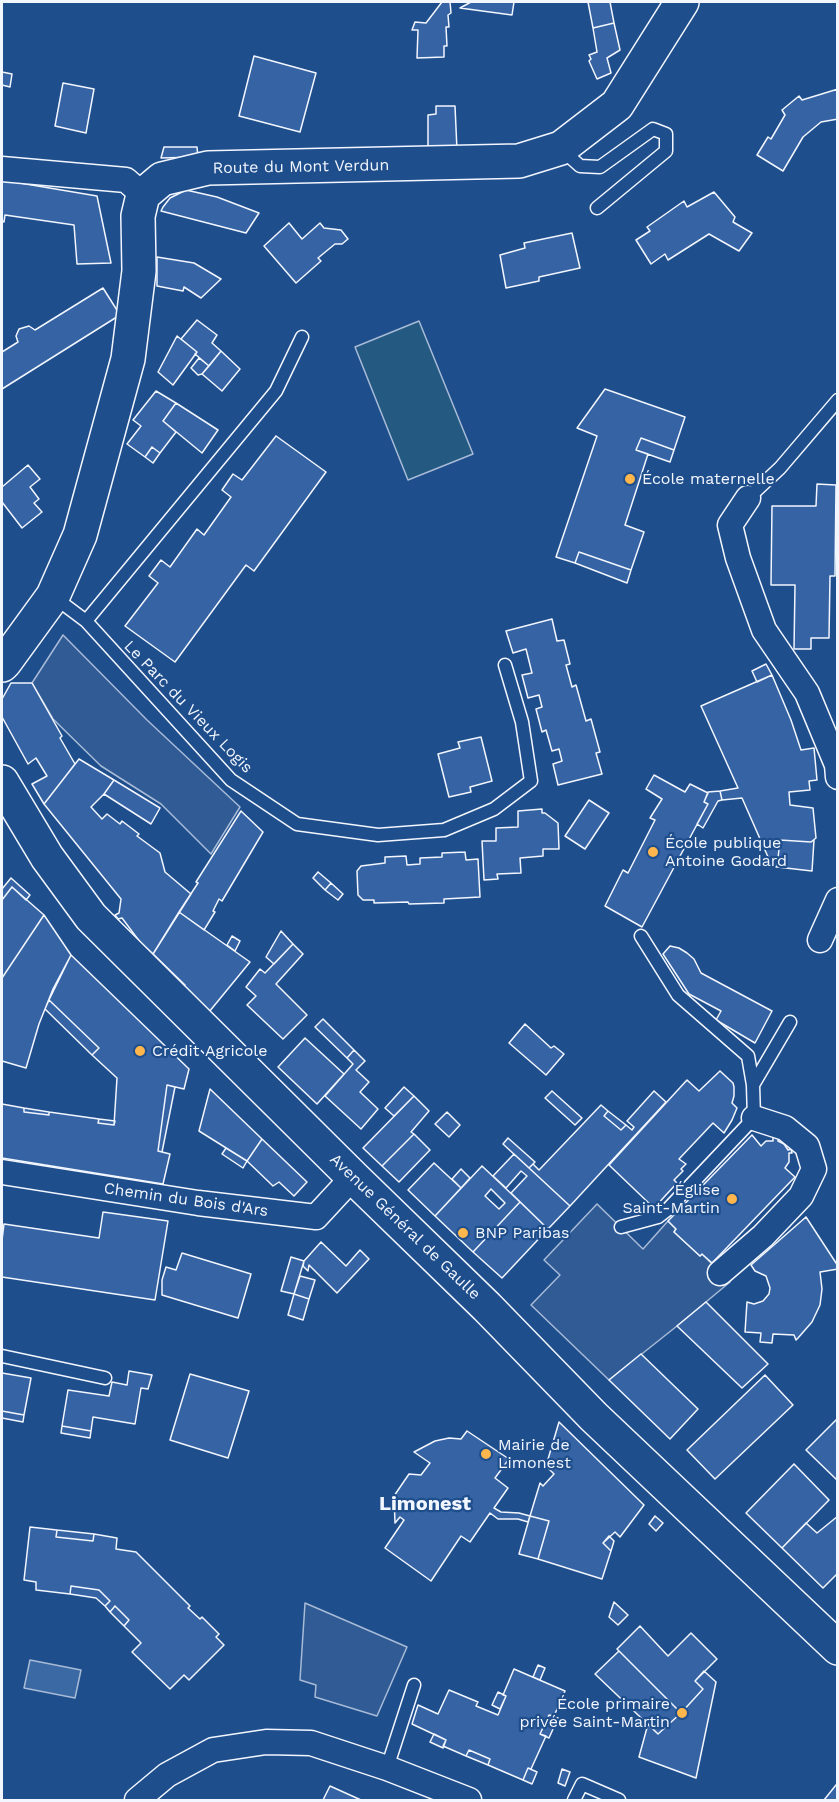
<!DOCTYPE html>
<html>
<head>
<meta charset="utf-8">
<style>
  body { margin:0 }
  #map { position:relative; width:839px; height:1802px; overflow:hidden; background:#1f4e8c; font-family:"Work Sans",sans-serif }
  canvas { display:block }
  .frame { position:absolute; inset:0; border:3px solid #f2f6ff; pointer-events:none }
</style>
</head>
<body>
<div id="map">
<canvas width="839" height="1802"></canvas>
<div class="frame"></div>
</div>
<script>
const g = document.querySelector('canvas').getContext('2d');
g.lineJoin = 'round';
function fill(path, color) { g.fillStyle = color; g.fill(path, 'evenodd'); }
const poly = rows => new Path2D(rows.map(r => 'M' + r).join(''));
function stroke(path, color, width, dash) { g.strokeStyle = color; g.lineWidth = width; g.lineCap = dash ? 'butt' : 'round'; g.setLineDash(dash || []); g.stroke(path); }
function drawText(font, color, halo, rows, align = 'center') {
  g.font = font + ' "Work Sans",sans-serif'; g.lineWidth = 4.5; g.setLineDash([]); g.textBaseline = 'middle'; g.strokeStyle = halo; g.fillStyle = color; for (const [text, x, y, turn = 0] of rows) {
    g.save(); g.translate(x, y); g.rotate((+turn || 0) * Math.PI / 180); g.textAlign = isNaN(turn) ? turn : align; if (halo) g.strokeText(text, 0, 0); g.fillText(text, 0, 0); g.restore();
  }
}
const green = poly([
  [419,321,473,454,408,480,355,347,419,321]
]);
const parking = poly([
  [63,635,147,720,240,807,211,854,161,804,101,766,53,719,32,683,63,635],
  [597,1204,643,1249,668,1221,676,1229,674,1232,700,1256,702,1254,730,1282,677,1326,609,1380,531,1305,560,1275,544,1260,597,1204],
  [305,1603,407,1647,377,1716,315,1697,316,1685,300,1680,305,1603]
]);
const water = poly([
  [30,1660,81,1670,75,1698,24,1688,30,1660]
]);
const building = poly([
  [442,2,450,2,451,13,448,15,449,27,446,27,447,46,444,46,444,57,417,58,418,30,412,30,415,22,426,23,442,2],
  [471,2,514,2,512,15,460,8,471,2],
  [588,2,610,2,614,23,593,28,588,2],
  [614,23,620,50,607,58,611,73,597,79,589,61,591,59,589,55,597,52,593,28,614,23],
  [254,56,316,73,300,132,239,116,254,56],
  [2,72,12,74,10,87,2,85,2,72],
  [63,83,94,89,86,133,55,126,63,83],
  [838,89,838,119,821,122,803,137,783,171,757,155,768,137,771,139,785,115,782,110,799,96,802,100,838,89],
  [436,106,455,106,457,150,428,150,428,115,436,114,436,106],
  [164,147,197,147,198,157,161,158,164,147],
  [2,180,97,196,111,263,77,264,74,225,5,215,4,222,2,221,2,180],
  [186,190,217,197,259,213,246,233,161,211,163,207,170,198,186,190],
  [714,192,735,217,733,222,752,233,739,251,709,234,668,260,665,254,651,264,636,240,650,231,647,227,684,201,687,207,714,192],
  [289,223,302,239,320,223,324,228,341,230,348,239,342,244,335,244,318,258,321,261,296,283,264,246,289,223],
  [572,233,580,268,539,277,539,281,506,288,500,255,525,248,524,243,572,233],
  [157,257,194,263,221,279,201,298,184,287,183,291,157,286,157,257],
  [103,288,120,315,2,389,2,352,18,342,16,336,19,329,29,326,35,330,103,288],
  [197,320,217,335,212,343,221,351,209,366,195,354,197,352,181,339,197,320],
  [177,336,197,352,173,385,158,372,177,336],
  [221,351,240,369,222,391,202,374,221,351],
  [199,358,209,366,202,374,198,375,191,368,199,358],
  [605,389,685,417,674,450,641,438,636,450,648,454,625,525,644,532,631,570,579,552,575,563,556,557,597,436,577,428,605,389],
  [156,391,176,403,163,421,176,432,160,453,152,447,145,457,127,444,141,426,133,420,156,391],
  [176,403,218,430,202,453,163,421,176,403],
  [276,436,326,472,254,571,246,565,175,662,125,626,158,583,149,576,161,560,170,567,197,529,204,535,231,497,222,490,233,474,242,480,276,436],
  [641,438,674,450,670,462,636,450,641,438],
  [152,447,160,453,153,463,145,457,152,447],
  [28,465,40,479,30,487,39,499,34,503,42,512,22,528,2,502,2,487,28,465],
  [817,484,836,485,835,576,830,576,829,638,811,638,811,649,794,649,795,585,771,585,772,506,816,506,817,484],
  [579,552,631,570,627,583,575,563,579,552],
  [552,619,557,641,564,640,570,664,566,665,572,687,576,685,586,721,591,719,600,752,596,753,602,774,558,785,553,764,562,761,559,749,552,751,546,730,542,732,536,709,542,707,539,695,528,698,522,675,532,673,526,649,513,653,506,631,552,619],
  [766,664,772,675,757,682,752,671,766,664],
  [772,675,791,720,801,750,814,748,817,780,809,781,810,790,789,792,790,805,813,808,816,838,811,842,780,840,777,867,772,866,742,798,722,800,720,791,738,788,701,706,772,675],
  [11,683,32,683,62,736,60,738,75,764,44,804,32,784,47,776,36,758,28,764,2,717,2,699,11,683],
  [481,737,492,781,470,787,471,792,449,797,438,754,460,748,458,742,481,737],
  [79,759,114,780,104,794,91,807,102,819,107,814,120,824,122,821,139,834,137,836,160,853,165,872,191,894,153,954,140,942,122,918,118,919,115,915,119,913,121,899,44,804,79,759],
  [654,775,685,792,690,784,708,793,704,802,708,804,642,927,605,906,623,870,628,873,655,820,650,818,662,799,646,789,654,775],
  [114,780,160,808,151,824,104,794,114,780],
  [720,791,722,800,718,801,703,828,697,824,708,804,704,802,708,792,720,791],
  [589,800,609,813,585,849,565,836,589,800],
  [542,809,542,813,545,813,558,823,559,849,543,849,543,856,520,858,521,873,497,874,498,879,484,880,482,841,496,841,496,828,518,827,518,811,542,809],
  [241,811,263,832,222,901,219,899,213,911,215,912,204,930,179,912,198,883,196,882,241,811],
  [780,840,811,842,814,840,812,871,777,867,780,840],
  [465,852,466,860,478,859,480,897,444,899,444,903,409,904,408,902,374,903,374,900,363,900,358,895,357,871,361,866,385,863,385,857,406,856,407,865,420,864,420,858,442,857,442,853,465,852],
  [318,872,331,883,325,890,313,878,318,872],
  [11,878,30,895,26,900,12,887,2,900,2,889,11,878],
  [331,883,343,894,338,900,325,890,331,883],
  [12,887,44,915,2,978,2,900,12,887],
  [179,912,250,962,209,1012,183,987,185,985,153,954,179,912],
  [44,915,71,955,53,989,39,1024,26,1068,2,1061,2,978,44,915],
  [281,931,293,944,274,964,266,957,281,931],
  [232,936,240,941,235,951,227,945,232,936],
  [293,944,303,954,276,984,307,1015,283,1039,247,1005,256,996,246,987,260,969,265,973,293,944],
  [670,946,679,948,687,953,694,959,701,973,772,1011,755,1043,716,1020,721,1011,689,994,663,954,670,946],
  [71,955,189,1069,184,1089,167,1085,158,1151,170,1154,163,1184,2,1158,2,1104,24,1108,24,1112,49,1115,49,1112,99,1119,98,1123,114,1125,117,1078,92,1055,99,1048,49,1000,71,955],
  [49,1000,99,1048,92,1055,45,1009,49,1000],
  [323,1019,354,1050,347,1058,315,1027,323,1019],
  [525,1024,551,1048,554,1046,564,1054,546,1075,509,1043,525,1024],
  [305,1038,344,1074,317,1104,278,1067,305,1038],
  [354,1050,365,1061,356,1070,369,1082,360,1092,378,1109,361,1129,325,1096,353,1064,347,1058,354,1050],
  [720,1071,733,1083,734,1087,734,1096,732,1103,737,1108,732,1120,724,1133,713,1123,679,1159,686,1164,681,1169,683,1171,674,1180,677,1183,654,1208,609,1165,687,1080,699,1091,720,1071],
  [167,1085,175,1087,162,1152,158,1151,167,1085],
  [404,1087,414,1096,394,1116,385,1108,404,1087],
  [210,1089,262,1139,247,1161,199,1131,210,1089],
  [552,1091,582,1118,575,1125,545,1098,552,1091],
  [654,1091,666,1102,570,1206,529,1168,533,1164,539,1170,601,1105,608,1111,604,1116,621,1130,626,1125,632,1130,634,1127,627,1121,654,1091],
  [414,1096,429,1111,411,1132,414,1134,382,1166,363,1148,414,1096],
  [24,1108,49,1112,49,1115,24,1112,24,1108],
  [608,1111,626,1125,621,1130,604,1116,608,1111],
  [447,1112,460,1125,449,1137,435,1124,447,1112],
  [99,1119,115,1121,114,1125,98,1123,99,1119],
  [414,1134,430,1150,399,1182,382,1166,414,1134],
  [752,1135,761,1146,766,1141,773,1141,773,1137,778,1138,778,1141,784,1144,788,1150,791,1149,792,1153,789,1153,789,1162,785,1168,795,1177,712,1263,702,1254,700,1256,674,1232,676,1229,668,1221,752,1135],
  [508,1138,535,1162,529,1168,503,1144,508,1138],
  [262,1139,307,1182,294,1196,279,1182,273,1186,247,1161,262,1139],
  [226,1148,247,1161,243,1168,222,1154,226,1148],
  [514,1154,570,1206,548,1229,511,1193,527,1176,521,1171,506,1188,493,1176,514,1154],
  [434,1163,461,1188,435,1216,408,1190,434,1163],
  [482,1166,520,1202,473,1252,435,1216,482,1166],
  [491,1189,505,1203,499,1209,485,1196,491,1189],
  [461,1169,470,1178,461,1188,452,1179,461,1169],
  [520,1202,548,1229,502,1278,473,1252,520,1202],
  [103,1212,168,1221,155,1300,2,1277,2,1240,4,1224,99,1238,103,1212],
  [806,1217,838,1266,838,1269,820,1272,822,1289,820,1305,812,1322,798,1338,796,1340,794,1335,773,1334,772,1343,760,1342,761,1333,745,1332,747,1302,754,1304,763,1301,769,1294,770,1288,766,1276,755,1271,751,1265,806,1217],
  [321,1242,346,1266,360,1250,369,1259,337,1293,309,1265,308,1271,303,1266,304,1261,321,1242],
  [182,1253,251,1274,238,1318,162,1295,162,1280,166,1267,176,1270,182,1253],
  [291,1257,304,1261,294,1294,281,1291,291,1257],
  [300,1276,315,1280,309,1299,294,1294,300,1276],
  [294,1294,309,1299,303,1320,288,1315,294,1294],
  [706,1302,768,1364,742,1388,677,1326,706,1302],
  [641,1354,698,1409,670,1439,609,1380,641,1354],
  [129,1371,152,1375,148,1389,141,1388,135,1424,93,1417,91,1431,62,1426,68,1390,109,1396,112,1382,127,1385,129,1371],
  [2,1373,31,1378,24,1415,2,1411,2,1373],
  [190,1374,249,1391,228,1458,170,1440,190,1374],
  [765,1375,793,1405,715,1479,687,1450,765,1375],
  [2,1411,24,1415,23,1422,2,1418,2,1411],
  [838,1418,838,1481,806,1450,838,1418],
  [559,1422,644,1505,620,1537,615,1532,603,1543,611,1551,602,1579,538,1559,549,1521,530,1516,540,1483,543,1486,554,1474,546,1466,559,1422],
  [62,1426,91,1431,90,1438,61,1433,62,1426],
  [467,1431,509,1459,495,1478,508,1488,494,1508,501,1512,519,1513,530,1516,528,1522,518,1519,498,1519,490,1513,470,1542,461,1536,431,1581,385,1548,404,1520,400,1517,395,1523,394,1496,409,1474,421,1475,430,1463,414,1452,435,1441,449,1438,461,1439,467,1431],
  [794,1464,829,1500,782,1548,746,1513,794,1464],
  [530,1516,549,1521,538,1559,519,1554,530,1516],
  [655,1516,663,1523,656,1531,649,1524,655,1516],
  [838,1516,838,1576,836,1575,823,1588,782,1548,806,1523,817,1533,838,1516],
  [30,1527,57,1530,56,1537,93,1541,94,1534,117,1538,116,1549,136,1552,190,1606,188,1608,200,1619,202,1617,219,1634,216,1637,224,1645,189,1680,184,1675,170,1689,132,1652,141,1643,124,1626,129,1620,115,1606,110,1612,105,1606,110,1601,99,1590,71,1586,70,1594,36,1590,36,1582,24,1580,30,1527],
  [57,1530,94,1534,93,1541,56,1537,57,1530],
  [609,1536,614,1541,611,1551,603,1543,609,1536],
  [71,1586,99,1590,110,1601,105,1606,96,1598,70,1594,71,1586],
  [614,1602,628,1615,618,1625,609,1617,614,1602],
  [115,1606,129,1620,124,1626,110,1612,115,1606],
  [640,1626,668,1656,691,1633,717,1659,695,1681,703,1689,681,1713,617,1649,640,1626],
  [619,1651,681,1713,658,1734,595,1674,619,1651],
  [538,1665,545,1668,540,1680,533,1677,538,1665],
  [514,1669,565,1691,554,1716,549,1715,540,1734,546,1736,531,1769,528,1768,523,1780,488,1765,490,1759,469,1750,466,1756,443,1746,446,1740,412,1724,418,1705,438,1714,449,1690,478,1702,476,1706,498,1715,506,1696,503,1695,514,1669],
  [704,1671,716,1682,696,1778,639,1757,648,1724,658,1734,681,1713,703,1689,695,1681,704,1671],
  [498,1692,506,1696,500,1709,492,1705,498,1692],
  [549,1715,558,1718,549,1738,540,1734,549,1715],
  [434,1734,446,1740,443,1748,430,1742,434,1734],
  [469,1750,490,1759,488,1765,466,1756,469,1750],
  [528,1768,537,1772,532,1784,523,1780,528,1768],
  [562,1769,570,1772,565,1786,558,1783,562,1769],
  [836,1785,838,1787,838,1800,824,1800,836,1785],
  [330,1786,361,1800,323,1800,330,1786]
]);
const lane = poly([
  [561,149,580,166,600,167,653,129,666,134,666,151,597,208],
  [748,498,780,468,838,400],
  [54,597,86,621,231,780,297,824,378,835,444,830,494,809,531,781,522,722,505,665],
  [86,621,276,391,302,337],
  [753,1085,790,1022],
  [621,1227,658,1217,667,1210,754,1118,753,1085,748,1056,678,995,641,936],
  [2,1356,105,1378],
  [387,1768,414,1685],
  [574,1800,582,1784,619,1800]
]);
const street = poly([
  [2,169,126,180,143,195],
  [748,498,730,525,738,558,764,630,807,693,837,765,838,777],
  [820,940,838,900],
  [2,1172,198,1203,316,1217,353,1177],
  [720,1273,763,1236,801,1196,814,1169,807,1146,785,1128,754,1118],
  [137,1800,167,1775,213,1750,266,1742,311,1743,387,1768,469,1800]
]);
const secondary = poly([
  [2,665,5,662,53,596,80,535,128,359,139,271,138,216,143,195,162,179,208,168,519,161,561,148,617,105,682,2],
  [2,782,47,857,91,917,353,1177,487,1307,594,1417,838,1648]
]);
const markers = [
  [630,479,6,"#ffb74d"],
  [653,852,6,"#ffb74d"],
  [140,1051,6,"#ffb74d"],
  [732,1199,6,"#ffb74d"],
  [463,1233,6,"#ffb74d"],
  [486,1454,6,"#ffb74d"],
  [682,1713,6,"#ffb74d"]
];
const streetNames = [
  ["Route du Mont Verdun",301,167,-1],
  ["Le Parc du Vieux Logis",188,707,46],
  ["Chemin du Bois d'Ars",186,1200,8],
  ["Avenue Général de Gaulle",405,1227,44]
];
const poiNames = [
  ["École maternelle",642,479],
  ["École publique",665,843],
  ["Antoine Godard",665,861],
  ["Crédit Agricole",152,1051],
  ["Église",720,1190,"right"],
  ["Saint-Martin",720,1208,"right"],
  ["BNP Paribas",475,1233],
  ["Mairie de",498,1445],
  ["Limonest",498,1463],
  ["École primaire",670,1704,"right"],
  ["privée Saint-Martin",670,1722,"right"]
];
const quarterNames = [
  ["Limonest",425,1504]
];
fill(green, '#245a82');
stroke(green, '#a8bbd7', 1.5);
fill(parking, '#305b95');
stroke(parking, '#a8bbd7', 1.5);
fill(water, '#3b69a3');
stroke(water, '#a8bbd7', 1.5);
fill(building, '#3563a3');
stroke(building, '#f2f6ff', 1.5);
stroke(lane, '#f2f6ff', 15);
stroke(street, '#f2f6ff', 27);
stroke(secondary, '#f2f6ff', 36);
stroke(lane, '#1f4e8c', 12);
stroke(street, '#1f4e8c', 24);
stroke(secondary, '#1f4e8c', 33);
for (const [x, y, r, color] of markers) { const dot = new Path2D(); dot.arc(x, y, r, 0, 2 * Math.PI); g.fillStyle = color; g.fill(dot); stroke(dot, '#1f4e8c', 2); }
drawText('16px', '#f2f6ff', '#1f4e8c', streetNames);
drawText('16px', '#f2f6ff', '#1f4e8c', poiNames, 'left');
drawText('bold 20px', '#f2f6ff', '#1f4e8c', quarterNames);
</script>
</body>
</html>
